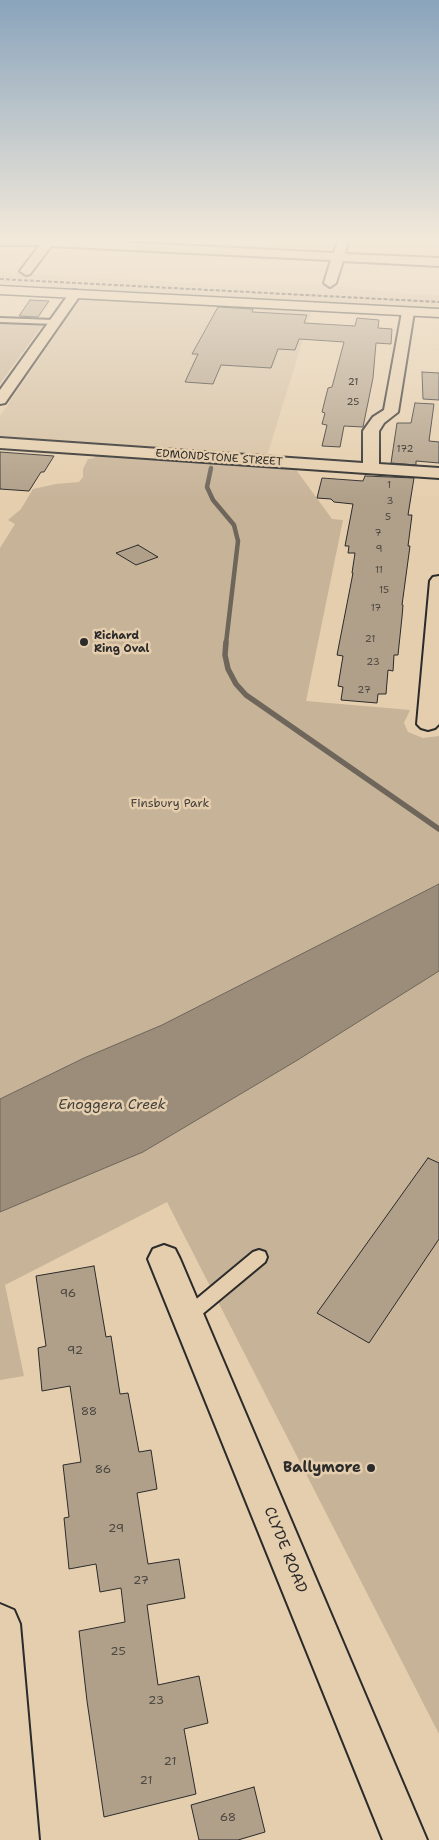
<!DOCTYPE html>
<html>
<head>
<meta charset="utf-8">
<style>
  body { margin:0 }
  canvas { display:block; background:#e5cead }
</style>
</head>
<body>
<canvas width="439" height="1840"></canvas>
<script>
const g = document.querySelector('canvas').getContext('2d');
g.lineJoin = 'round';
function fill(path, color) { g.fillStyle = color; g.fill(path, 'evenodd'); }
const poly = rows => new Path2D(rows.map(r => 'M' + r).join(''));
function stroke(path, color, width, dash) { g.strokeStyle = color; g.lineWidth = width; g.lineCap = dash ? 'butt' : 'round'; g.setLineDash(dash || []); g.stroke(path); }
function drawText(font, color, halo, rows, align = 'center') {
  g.font = font + ' "Shantell Sans",sans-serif'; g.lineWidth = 5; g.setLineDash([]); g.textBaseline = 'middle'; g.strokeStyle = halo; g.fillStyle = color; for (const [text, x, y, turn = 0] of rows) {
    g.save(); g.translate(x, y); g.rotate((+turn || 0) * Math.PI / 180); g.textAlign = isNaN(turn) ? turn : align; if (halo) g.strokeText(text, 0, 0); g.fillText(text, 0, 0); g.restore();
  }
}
const built = poly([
  [0,272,212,284,313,284,409,294,439,295,439,308,0,284],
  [85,298,312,310,267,456,0,438,0,416,79,301]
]);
const green = poly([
  [0,317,46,320,0,384],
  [96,455,297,468,297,471,332,519,343,520,306,701,410,710,404,723,408,732,423,738,439,736,439,884,162,1025,84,1058,0,1099,0,548,15,524,8,520,21,509,33,489,56,484,79,482,83,477,83,469,88,459,94,458],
  [439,971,439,1734,167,1202,5,1285,24,1376,0,1380,0,1212,143,1152,296,1061]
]);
const water = poly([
  [439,884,439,971,296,1061,143,1152,0,1212,0,1099,84,1058,162,1025,439,884]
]);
const streamFar1 = poly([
  [211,468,207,487,213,500,234,525,238,541,226,643]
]);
const stream = poly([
  [226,642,225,655,228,669,236,684,246,695,439,829]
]);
const building = poly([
  [30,300,49,301,38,317,19,316,30,300],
  [218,307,253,309,252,312,307,315,304,323,355,326,357,318,379,320,378,328,392,329,391,344,376,343,373,378,363,427,344,426,340,447,322,446,327,425,322,424,325,413,322,412,328,388,332,387,344,342,299,339,295,350,278,349,271,368,221,365,213,384,185,382,198,354,192,354,218,307],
  [422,372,439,373,439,400,423,399,422,372],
  [415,403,434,404,429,441,439,442,439,463,416,461,416,465,391,463,397,423,411,423,415,403],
  [0,452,54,456,44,472,41,472,29,491,0,489,0,452],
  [365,476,414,478,408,515,412,515,408,546,410,546,402,605,403,605,402,617,398,655,394,655,393,671,388,670,386,694,378,694,377,703,341,700,343,687,338,686,343,656,337,655,353,573,352,573,355,553,348,553,349,546,345,546,353,504,334,502,331,499,317,498,322,478,363,481,365,476],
  [138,545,158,557,136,565,116,553,138,545],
  [428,1158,439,1163,439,1239,369,1343,317,1313,428,1158],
  [94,1266,106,1337,111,1336,120,1394,128,1393,139,1452,151,1450,157,1489,137,1493,148,1564,179,1559,185,1598,147,1605,158,1685,199,1676,208,1723,184,1729,196,1794,104,1817,87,1701,79,1631,125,1622,121,1588,100,1592,96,1564,69,1569,64,1518,69,1517,63,1465,81,1462,70,1386,42,1391,38,1348,46,1346,36,1276,94,1266],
  [254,1787,265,1832,238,1840,199,1840,191,1805,254,1787]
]);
const service = poly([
  [0,318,54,320,57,322,54,324,0,322,0,318],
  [259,1250,265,1252,267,1257,265,1262,194,1321,188,1323,182,1321,180,1316,182,1311,253,1252,259,1250]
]);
const minor = poly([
  [0,241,97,241,334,253,338,241,348,241,345,254,439,258,439,266,343,261,336,283,330,287,324,283,331,260,51,246,30,274,26,275,20,271,40,245,0,245,0,241],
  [75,290,81,294,5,403,0,404,0,390,71,291,75,290],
  [408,308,414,312,398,412,384,423,379,431,379,464,439,468,439,478,0,448,0,438,363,463,363,431,373,417,384,410,402,312,408,308],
  [439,576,439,724,435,728,428,730,421,728,417,724,430,581,433,577,439,576],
  [164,1245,175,1249,180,1259,427,1840,383,1840,148,1259,153,1249,164,1245],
  [0,1604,14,1610,20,1624,39,1840,0,1840,0,1604]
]);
const secondary = poly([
  [0,286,439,309,439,317,0,294,0,286]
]);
const rail = poly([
  [0,279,439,302]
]);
const markers = [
  [84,642,5,"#2b2b2b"],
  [371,1468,5,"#2b2b2b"]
];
const numberNames = [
  ["21",353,382],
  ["25",353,402],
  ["172",405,449],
  ["1",389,485],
  ["3",390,501],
  ["5",388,517],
  ["7",378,533],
  ["9",379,549],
  ["11",379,570],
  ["15",384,590],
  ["17",376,608],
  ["21",370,639],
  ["23",373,662],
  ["27",364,690]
];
const farStreetnames = [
  ["EDMONDSTONE STREET",219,458,4]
];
const farPoinames = [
  ["Richard",94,636],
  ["Ring Oval",94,649]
];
const parkNames = [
  ["Finsbury Park",170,804]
];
const nearNumbernames = [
  ["96",68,1294],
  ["92",75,1351],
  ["88",89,1412],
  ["86",103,1470],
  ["29",116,1529],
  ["27",141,1581],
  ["25",118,1652],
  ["23",156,1701],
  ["21",170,1762],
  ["21",146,1781],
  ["68",228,1818]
];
const waterNames = [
  ["Enoggera Creek",112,1105]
];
const nearPoinames = [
  ["Ballymore",361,1468]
];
const nearStreetnames = [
  ["CLYDE ROAD",285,1550,68]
];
fill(built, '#d5c0a2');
fill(green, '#c7b398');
fill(water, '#9b8d7a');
stroke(water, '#6e665a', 1);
stroke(streamFar1, '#6e665a', 4.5);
stroke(stream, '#6e665a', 5.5);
fill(building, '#b1a089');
stroke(building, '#2b2b2b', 1);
stroke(service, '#2b2b2b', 4);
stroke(minor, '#2b2b2b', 4);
stroke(secondary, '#2b2b2b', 3);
fill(service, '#e5cead');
fill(minor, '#e5cead');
fill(secondary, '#e5cead');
stroke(rail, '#2b2b2b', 2, [4, 2]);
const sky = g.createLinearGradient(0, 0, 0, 499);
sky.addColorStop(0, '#89a4bc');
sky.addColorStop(0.48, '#f3e9da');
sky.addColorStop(1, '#f3e9da00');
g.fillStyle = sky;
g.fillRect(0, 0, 439, 499);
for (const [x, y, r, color] of markers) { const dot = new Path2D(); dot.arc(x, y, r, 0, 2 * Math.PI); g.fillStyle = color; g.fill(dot); stroke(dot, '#e5cead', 2); }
drawText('10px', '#4c4842', null, numberNames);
drawText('11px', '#2b2b2b', '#e5cead', farStreetnames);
drawText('bold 11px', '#2b2b2b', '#e5cead', farPoinames, 'left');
drawText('12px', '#423f3b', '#e5cead', parkNames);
drawText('12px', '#4c4842', null, nearNumbernames);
drawText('italic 14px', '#413f3b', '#e5cead', waterNames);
drawText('bold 15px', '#2b2b2b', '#e5cead', nearPoinames, 'right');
drawText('15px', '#2b2b2b', '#e5cead', nearStreetnames);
</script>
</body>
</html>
